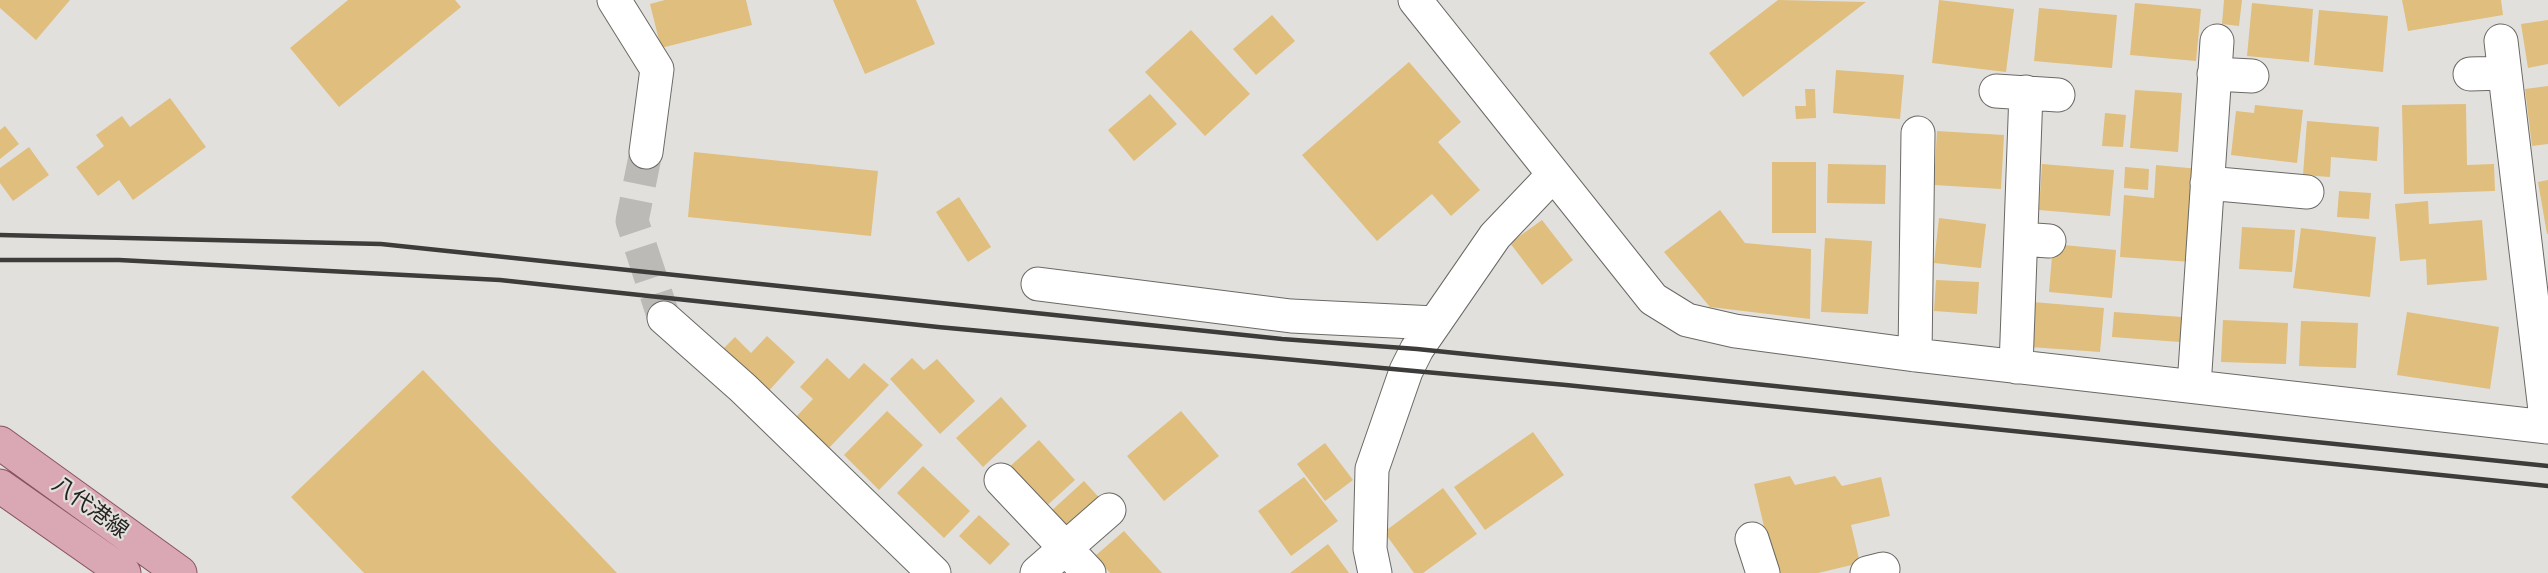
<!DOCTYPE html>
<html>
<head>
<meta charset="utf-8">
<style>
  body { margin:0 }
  canvas { display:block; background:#e2e0dc }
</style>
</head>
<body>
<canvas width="2548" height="573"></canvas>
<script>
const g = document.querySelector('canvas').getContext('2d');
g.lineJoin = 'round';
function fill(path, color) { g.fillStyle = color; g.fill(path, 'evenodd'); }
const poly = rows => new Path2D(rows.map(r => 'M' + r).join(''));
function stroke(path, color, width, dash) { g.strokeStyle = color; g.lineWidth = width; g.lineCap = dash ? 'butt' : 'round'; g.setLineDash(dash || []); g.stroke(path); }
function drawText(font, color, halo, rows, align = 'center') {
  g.font = font + ' "PT Sans Narrow","Noto Sans JP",sans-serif'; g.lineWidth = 4.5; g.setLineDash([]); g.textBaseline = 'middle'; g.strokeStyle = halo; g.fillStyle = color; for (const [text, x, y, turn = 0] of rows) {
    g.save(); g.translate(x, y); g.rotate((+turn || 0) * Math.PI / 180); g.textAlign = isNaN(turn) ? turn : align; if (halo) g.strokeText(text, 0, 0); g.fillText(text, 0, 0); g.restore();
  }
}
const building = poly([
  [0,0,70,0,36,40,0,8],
  [348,0,455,0,461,7,339,107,290,48],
  [665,0,746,0,752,25,661,48,650,4],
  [833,0,916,0,935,44,865,74],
  [1778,0,1866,2,1743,97,1709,53],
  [1939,0,2014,9,2006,72,1932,63],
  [2224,0,2242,0,2239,26,2222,24],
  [2402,0,2501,0,2503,15,2408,31],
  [2135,3,2201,9,2196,61,2130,55],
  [2252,3,2313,9,2309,62,2247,56],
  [2039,8,2117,15,2112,68,2034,61],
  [2319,10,2388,16,2383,72,2314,65],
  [1272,15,1295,41,1256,75,1233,49],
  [2548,20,2548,64,2528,68,2521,24],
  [1191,30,1250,94,1205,136,1145,72],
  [1409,62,1461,122,1438,142,1480,190,1451,216,1432,194,1377,241,1302,155],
  [1836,70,1904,75,1900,119,1833,113],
  [2548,86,2548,144,2532,146,2525,89],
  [1805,89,1815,89,1816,118,1796,119,1795,106,1806,106],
  [2135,90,2182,93,2178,152,2130,148],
  [1150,94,1177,124,1134,161,1108,130],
  [170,98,206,147,133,200,119,180,98,196,76,167,104,146,96,135,122,116,130,127],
  [2466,104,2467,165,2494,164,2495,191,2404,194,2402,105],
  [2255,105,2303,110,2297,163,2231,155,2236,111,2254,113],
  [2105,113,2126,115,2123,147,2102,146],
  [2307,121,2379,127,2377,161,2331,157,2330,177,2303,175],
  [5,126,19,144,0,159,0,130],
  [1937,131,2004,135,2001,189,1934,185],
  [29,147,49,175,13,201,0,183,0,168],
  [694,152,878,171,871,236,688,217],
  [1772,162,1816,162,1816,233,1772,233],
  [1828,164,1886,165,1885,204,1827,203],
  [2042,164,2114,170,2110,216,2039,210],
  [2156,165,2199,169,2191,262,2120,257,2124,195,2154,198],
  [2125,167,2149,169,2148,190,2124,188],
  [2548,180,2548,234,2547,234,2538,182],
  [2339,191,2371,193,2369,219,2337,217],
  [959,197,991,247,968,262,936,212],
  [2428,201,2429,224,2482,220,2487,280,2427,285,2426,259,2400,261,2395,204],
  [1720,210,1745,243,1811,249,1810,319,1710,307,1664,252],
  [1939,218,1986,224,1981,268,1934,263],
  [1542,220,1573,260,1542,285,1510,243],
  [2242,227,2295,230,2292,272,2239,269],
  [2301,228,2376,237,2370,297,2293,288],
  [1825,238,1872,241,1868,314,1821,312],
  [2053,244,2116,250,2112,298,2049,292],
  [1936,280,1979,282,1977,314,1934,311],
  [2033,302,2104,308,2100,352,2030,347],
  [2114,312,2182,317,2180,342,2112,337],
  [2407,312,2499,327,2490,389,2397,375],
  [2223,320,2288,323,2286,364,2221,362],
  [2301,321,2358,323,2356,368,2299,366],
  [767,336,795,362,765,395,719,353,735,337,751,353],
  [827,358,849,379,864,363,889,385,829,448,796,417,813,399,800,387],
  [912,358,924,370,937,359,975,401,940,434,890,379],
  [423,370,617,573,364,573,291,497],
  [1001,397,1027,426,983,467,956,438],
  [887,411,923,445,879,490,844,455],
  [1181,411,1219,456,1164,501,1127,456],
  [1533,432,1564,475,1485,530,1454,487],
  [1039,440,1075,480,1042,510,1006,470],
  [1325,443,1353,480,1325,501,1297,464],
  [923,466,970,511,944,538,897,493],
  [1790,476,1795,485,1835,476,1842,486,1881,477,1890,516,1851,525,1860,563,1818,573,1775,573,1754,484],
  [1304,477,1338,521,1291,556,1258,511],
  [1084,481,1105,504,1071,534,1050,512],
  [1443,488,1477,534,1423,573,1414,573,1384,532],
  [979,515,1010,544,990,565,959,536],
  [1124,531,1162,573,1110,573,1095,556],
  [1328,544,1349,573,1290,573]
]);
const minorTunnel = poly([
  [646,152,632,221,664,318]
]);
const minor = poly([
  [614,0,657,69,646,152],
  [1415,0,1653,299,1687,320,1735,331,1915,355,2548,427],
  [2501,41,2547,427],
  [2214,74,2252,76],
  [2470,74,2504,73],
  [1996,91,2058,95],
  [2207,183,2307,192],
  [2021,239,2049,241],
  [1038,284,1291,316,1435,323],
  [664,318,743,388,934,573],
  [1915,355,1918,133],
  [2016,367,2026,92],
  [2194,386,2217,41],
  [1001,480,1089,573],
  [1752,539,1763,573],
  [1037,573,1109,510],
  [1375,573,1370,549,1372,469,1406,371,1417,349,1495,236,1553,175],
  [1867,573,1883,569]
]);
const major = poly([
  [0,443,180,573],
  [0,486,124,573]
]);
const rail = poly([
  [0,235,381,244,1282,339,1417,349,2548,466],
  [0,260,119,260,500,280,938,327,1566,385,2548,486]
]);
const streetNames = [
  ["八代港線",90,508,36]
];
fill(building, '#e0be7d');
stroke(minorTunnel, '#bcbab7', 33, [33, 16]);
stroke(minor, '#6a6965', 35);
stroke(major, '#8a5361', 35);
stroke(minor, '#fff', 33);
stroke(major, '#daa7b4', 33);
stroke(rail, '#3d3c3b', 4.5);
drawText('22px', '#252423', '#e2e0dc', streetNames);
</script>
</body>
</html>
